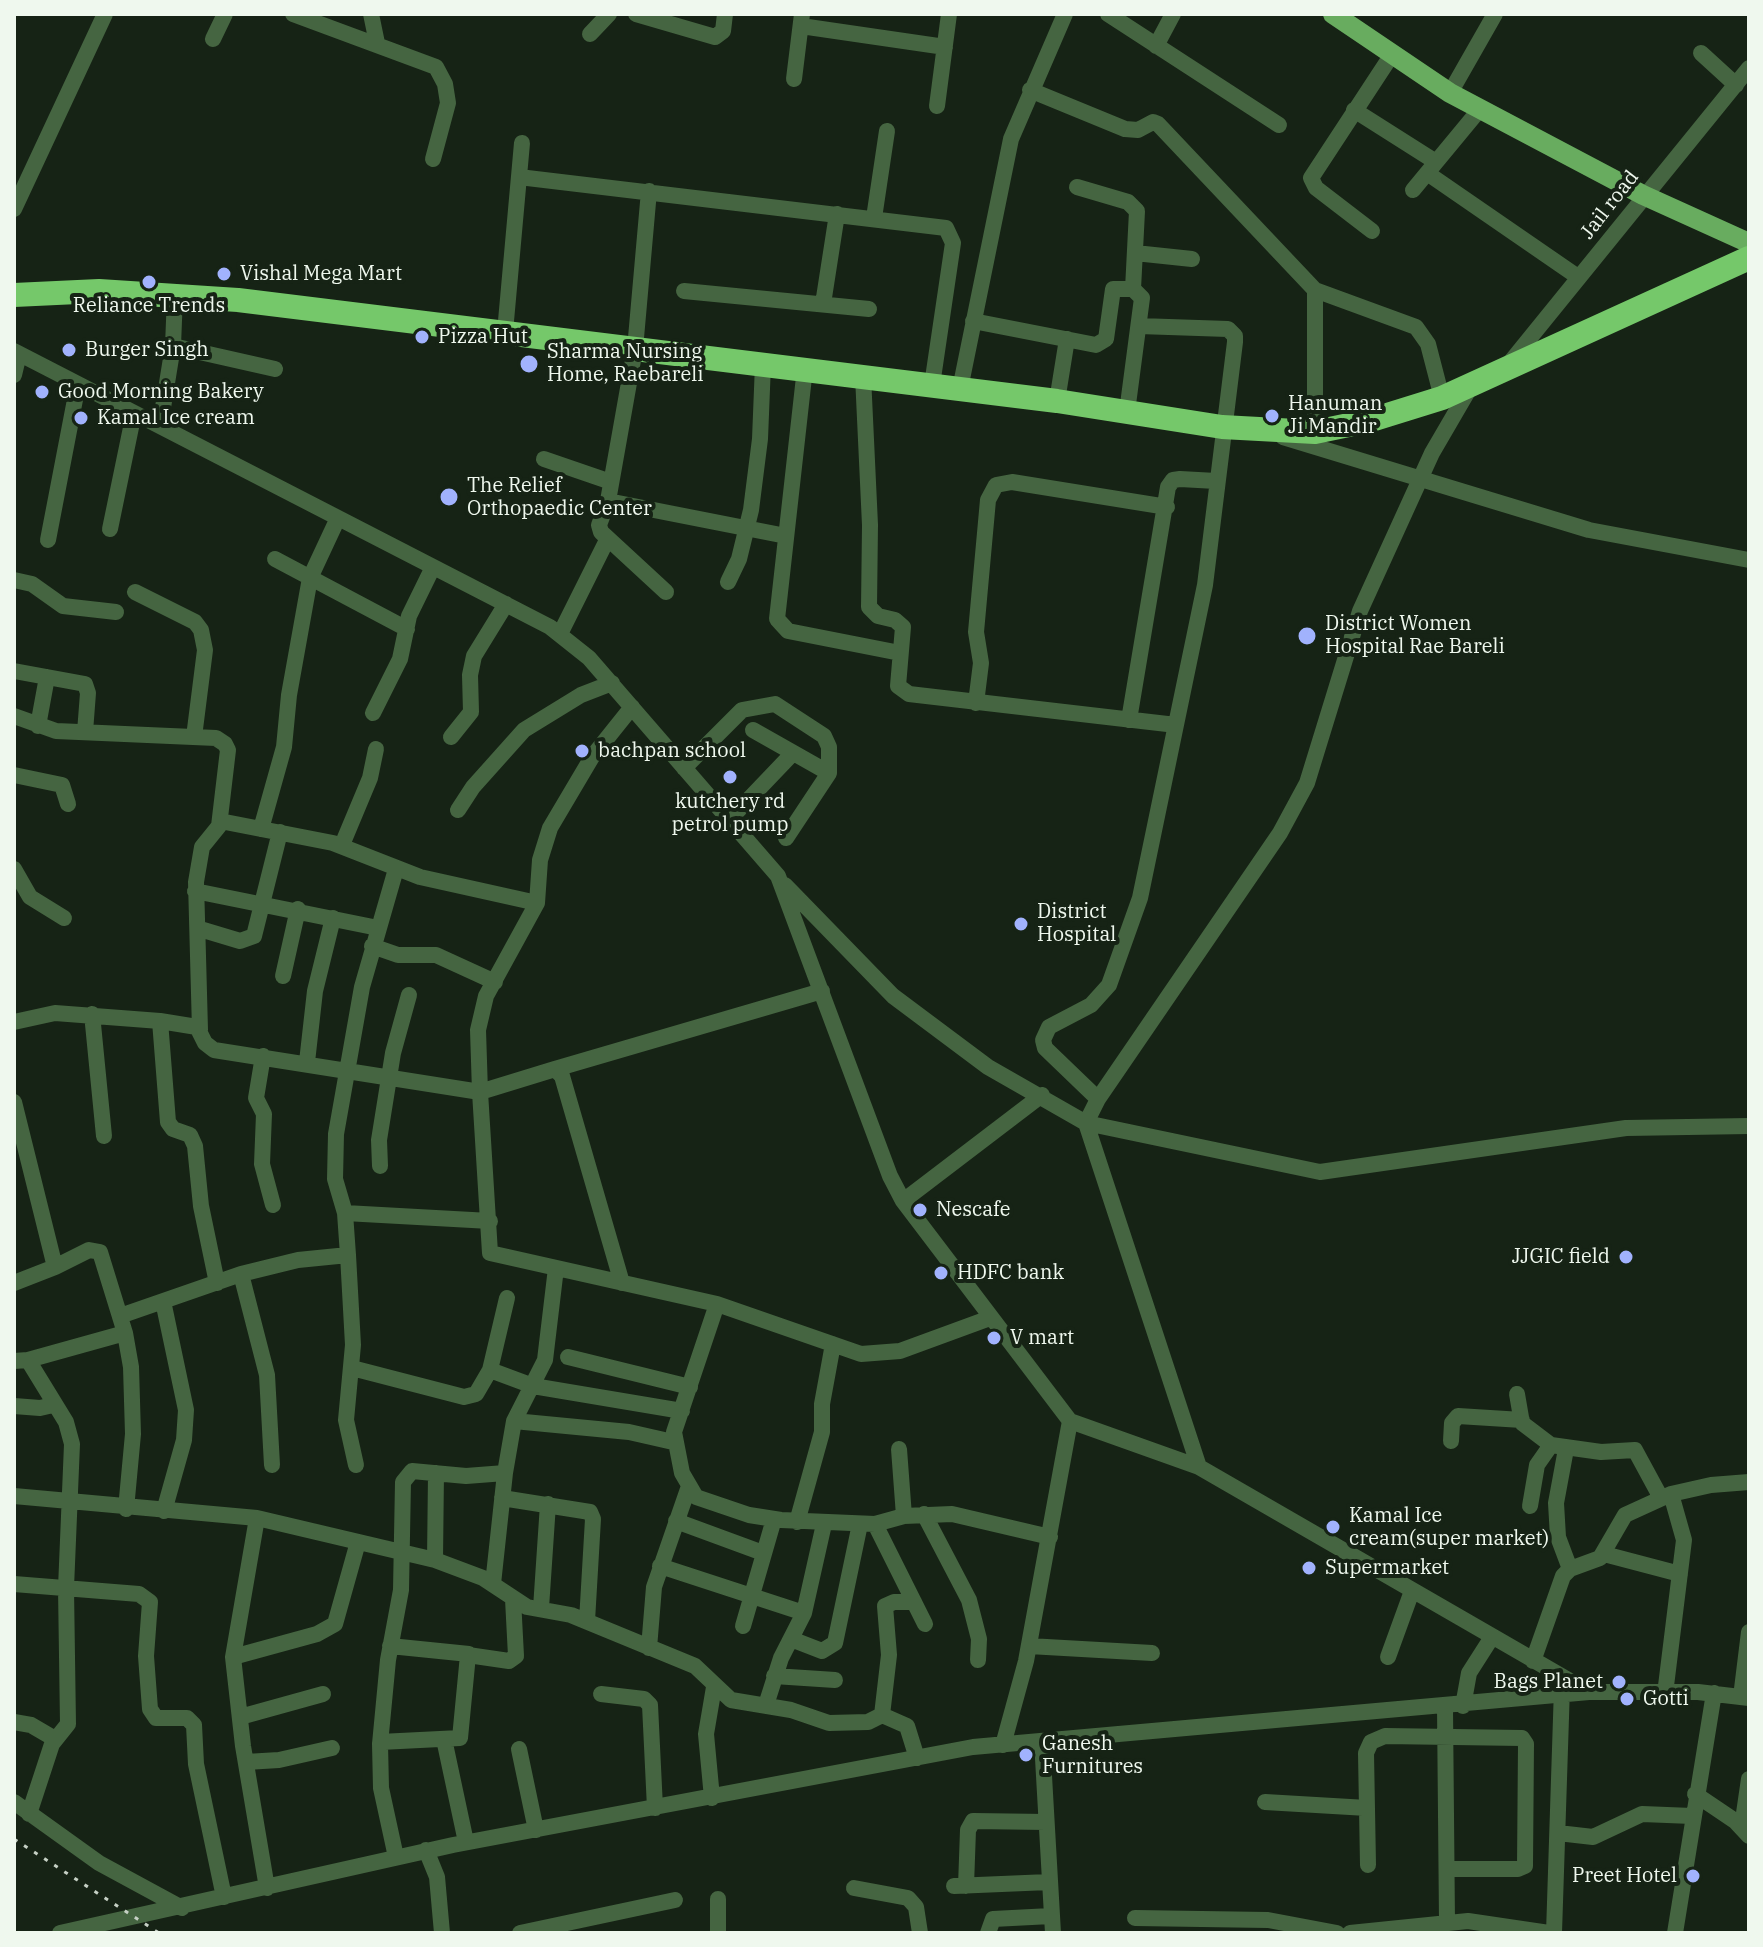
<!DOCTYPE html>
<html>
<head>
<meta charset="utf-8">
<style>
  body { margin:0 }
  #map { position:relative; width:1763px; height:1947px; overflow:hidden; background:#162315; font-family:"IBM Plex Serif",serif }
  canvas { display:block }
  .frame { position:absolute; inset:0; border:16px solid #eff8ee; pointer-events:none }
</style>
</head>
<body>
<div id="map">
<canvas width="1763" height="1947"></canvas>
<div class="frame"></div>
</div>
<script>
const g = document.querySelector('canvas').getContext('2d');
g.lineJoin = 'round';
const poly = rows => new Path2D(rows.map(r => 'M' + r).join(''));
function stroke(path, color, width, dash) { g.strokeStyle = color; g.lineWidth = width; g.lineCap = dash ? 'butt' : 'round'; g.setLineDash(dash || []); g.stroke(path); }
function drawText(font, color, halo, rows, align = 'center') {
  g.font = font + ' "IBM Plex Serif",serif'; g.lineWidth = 8; g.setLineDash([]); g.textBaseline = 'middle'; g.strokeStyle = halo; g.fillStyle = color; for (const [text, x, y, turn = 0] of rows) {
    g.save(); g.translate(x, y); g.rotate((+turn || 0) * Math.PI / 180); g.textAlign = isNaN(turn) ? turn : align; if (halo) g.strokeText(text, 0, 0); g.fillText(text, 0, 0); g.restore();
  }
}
const minor = poly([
  [293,14,436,67,445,84,448,103,433,159],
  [371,14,377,43],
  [636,14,715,37,723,31,725,14],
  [1108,14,1279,125],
  [801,26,945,47],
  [590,34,609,14],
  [213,39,225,14],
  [1156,46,1173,14],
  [1701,53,1736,85],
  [794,79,802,14],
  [1030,90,1125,129,1138,130,1153,122,1158,124,1315,290,1416,327,1428,344,1442,398],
  [1450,93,1495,14],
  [937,106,949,14],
  [1354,110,1436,162],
  [1427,173,1578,277],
  [519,177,946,228,953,243,932,385],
  [1077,187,1128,202,1137,211,1133,289,1142,298,1127,412],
  [1413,190,1480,109],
  [649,191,635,349,608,501,786,536],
  [14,209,105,14],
  [874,218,887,131],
  [1372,231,1316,188,1311,178,1391,56],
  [1135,253,1192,259],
  [1315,290,1315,432],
  [684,291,869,309],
  [823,304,837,214],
  [973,321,1096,345,1106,339,1113,289,1133,289],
  [505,332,522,143],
  [173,346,275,369],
  [14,351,550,627,589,658,778,876,890,1176,903,1201,1070,1421,1199,1467,1589,1692,1698,1692,1749,1698],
  [1508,365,1749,68],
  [805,368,777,619,788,631,900,653],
  [14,375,19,354],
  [863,376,870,525,869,607,878,616,895,620,903,627,898,686,909,694,1176,725],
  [960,389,1011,139,1065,14],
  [1057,401,1067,339],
  [160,426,173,346,175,295],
  [1283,437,1589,530,1749,560],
  [544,459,611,482],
  [608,501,599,525,601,532,666,592],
  [110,529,134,413],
  [48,540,78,384],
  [275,559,407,629],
  [14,580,32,584,63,606,116,612],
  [728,582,739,559,751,510,760,439,763,364],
  [135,592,195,622,201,630,205,650,194,737],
  [560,634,607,540],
  [14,671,85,684,88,693,85,732],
  [976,703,981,663,976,632,988,500,996,485,1012,482,1167,507],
  [373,713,400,659,409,616,433,567],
  [14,716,56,731,216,738,225,744,228,750,219,826,202,847,196,882,200,1030],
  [1129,720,1168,487,1173,480,1180,479,1216,481],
  [38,726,47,677],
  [753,730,829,773],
  [451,737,471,712,470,675,474,656,506,604],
  [684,768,742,710,775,704,824,736,829,747,829,773,786,838],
  [14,775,62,785,68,804],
  [458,810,473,787,524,730,581,695,612,683],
  [729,820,793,753],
  [220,821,333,843,420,877,537,903],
  [261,829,284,747,289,695,310,578,338,518],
  [342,845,370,778,376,749],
  [14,869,30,897,64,918],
  [785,885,893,996,988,1067,1086,1123,1320,1172,1626,1128,1749,1126],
  [195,891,378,928],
  [200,929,240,941,254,936,280,832],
  [372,946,398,955,436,955,495,982],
  [283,976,298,909],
  [92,1014,104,1136],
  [160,1021,168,1122,173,1129,190,1135,195,1146,201,1206,217,1283],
  [14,1022,55,1013,160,1021,197,1027,205,1043,214,1050,480,1092,490,1253,717,1304,861,1354,900,1351,990,1318],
  [263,1056,256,1098,264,1114,262,1164,273,1205],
  [307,1062,315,991,333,918],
  [555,1069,822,991],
  [1098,1099,1045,1048,1043,1040,1049,1027,1091,1005,1109,985,1140,898,1205,585,1235,342,1235,336,1228,329,1139,326],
  [14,1102,55,1267,89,1250,100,1252,125,1333,131,1367,133,1434,126,1509],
  [380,1166,379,1140,393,1053,409,995],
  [903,1201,1042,1095],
  [345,1213,335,1179,336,1134,362,987,396,869],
  [348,1255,353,1345,346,1420,356,1465],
  [241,1274,267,1375,272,1465],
  [14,1283,55,1267],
  [622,1283,562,1076,555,1069,480,1092,478,1030,486,996,537,903,540,860,550,828,592,757,632,707],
  [163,1301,186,1410,184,1440,164,1511],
  [717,1304,674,1432,682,1473,696,1497,749,1515,781,1520,875,1524,904,1516,952,1514,1050,1537],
  [120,1316,241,1274,298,1260,348,1255,345,1213,490,1221],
  [568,1357,690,1387],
  [28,1360,125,1333],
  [14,1361,28,1360,66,1422,72,1444,66,1588,68,1724,52,1744,29,1814],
  [352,1368,464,1397,476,1394,490,1370,507,1298],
  [490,1370,533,1386,682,1411],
  [1517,1394,1522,1423,1551,1445,1601,1452,1635,1450,1661,1498],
  [14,1406,40,1408,53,1405],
  [514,1421,629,1432,673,1442],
  [1451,1441,1452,1423,1458,1416,1522,1420],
  [899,1449,904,1516],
  [1566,1449,1556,1503,1558,1537,1570,1569],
  [1199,1467,1086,1123,1098,1099,1280,833,1307,783,1360,611,1432,453,1471,386],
  [14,1496,257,1518,233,1657,243,1746,267,1888],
  [502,1498,590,1512,593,1519,587,1621],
  [1530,1506,1537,1465,1551,1445],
  [924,1514,969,1600,979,1639,978,1660],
  [257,1518,435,1560,483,1578,527,1607,571,1615,695,1666,731,1700,791,1710,829,1723,868,1722,882,1715,889,1655,885,1606,894,1602,914,1602],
  [676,1521,763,1553],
  [797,1522,822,1432,822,1404,833,1344],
  [875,1524,925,1624],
  [1604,1554,1680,1574],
  [435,1560,436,1473],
  [660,1566,804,1613],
  [14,1584,139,1594,150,1602,146,1656,150,1709,156,1718,187,1718,194,1725,196,1764,224,1897],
  [493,1584,505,1473,514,1421,545,1360,556,1268],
  [541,1608,548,1504],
  [743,1626,774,1519],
  [791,1639,822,1651,835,1643,860,1524],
  [390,1646,469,1654],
  [1029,1646,1152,1653],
  [649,1648,654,1587,689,1486],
  [233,1657,317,1634,335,1624,358,1542],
  [1388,1657,1412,1591],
  [1533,1661,1563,1576,1570,1569,1600,1558,1625,1515,1671,1494,1711,1485,1749,1482],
  [774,1676,835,1680],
  [601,1694,644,1699,650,1705,655,1808],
  [1665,1694,1684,1540,1671,1494],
  [1741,1697,1749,1632],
  [766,1705,781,1658,804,1613,824,1524],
  [1463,1706,1469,1673,1492,1637],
  [1445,1708,1447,1922],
  [882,1715,907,1726,917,1758],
  [240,1717,323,1694],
  [14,1722,31,1725,55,1739],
  [444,1739,466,1842],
  [1042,1741,1053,1933],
  [380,1742,460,1738,468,1655,509,1661,516,1656,513,1599],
  [1003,1745,1026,1661,1070,1421],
  [519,1749,536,1830],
  [246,1762,279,1760,332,1748],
  [1695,1794,1735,1821,1749,1836],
  [712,1798,706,1734,714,1687],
  [14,1802,99,1863,182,1908],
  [1265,1802,1367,1808],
  [1742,1827,1749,1779],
  [1558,1833,1593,1837,1642,1814,1692,1816],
  [426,1850,437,1877,442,1933],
  [396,1857,381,1788,380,1744,388,1660,401,1590,403,1482,412,1471,466,1476,505,1473],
  [1368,1865,1366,1753,1371,1742,1385,1736,1522,1738,1526,1744,1525,1866,1518,1869,1447,1869],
  [954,1886,1049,1882],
  [966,1886,968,1830,973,1821,1046,1822],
  [854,1888,908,1898,916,1907,920,1933],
  [718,1899,718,1933],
  [1135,1918,1268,1920,1337,1933],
  [60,1933,453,1845,973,1747,1589,1692],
  [520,1933,675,1900],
  [988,1933,993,1919,1051,1916],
  [1350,1933,1468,1921,1549,1933],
  [1554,1933,1562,1687],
  [1675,1933,1714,1693]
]);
const major = poly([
  [1333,14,1450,93,1643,195,1749,243]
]);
const highway = poly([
  [14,295,99,291,238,300,1057,401,1222,427,1315,432,1368,421,1442,398,1749,258]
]);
const rail = poly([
  [14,1839,159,1933]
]);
const markers = [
  [224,274,8,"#a1b2fd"],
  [149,282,8,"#a1b2fd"],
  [422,337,8,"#a1b2fd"],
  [69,350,8,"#a1b2fd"],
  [529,364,10,"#a1b2fd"],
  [42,392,8,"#a1b2fd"],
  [1272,416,8,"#a1b2fd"],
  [81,418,8,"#a1b2fd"],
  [449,497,10,"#a1b2fd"],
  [1307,636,10,"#a1b2fd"],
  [582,751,8,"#a1b2fd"],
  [730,777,8,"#a1b2fd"],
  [1021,924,8,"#a1b2fd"],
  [920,1210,8,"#a1b2fd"],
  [1626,1257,8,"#a1b2fd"],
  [941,1273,8,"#a1b2fd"],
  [994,1338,8,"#a1b2fd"],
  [1333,1527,8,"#a1b2fd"],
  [1309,1568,8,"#a1b2fd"],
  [1619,1682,8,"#a1b2fd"],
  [1627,1699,8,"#a1b2fd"],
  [1026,1755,8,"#a1b2fd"],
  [1693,1876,8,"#a1b2fd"]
];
const streetNames = [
  ["Jail road",1610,205,-52]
];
const poiNames = [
  ["Vishal Mega Mart",240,274],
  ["Reliance Trends",149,306,"center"],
  ["Pizza Hut",438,337],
  ["Burger Singh",85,350],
  ["Sharma Nursing",547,352],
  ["Home, Raebareli",547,375],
  ["Good Morning Bakery",58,392],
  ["Hanuman",1288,404],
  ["Ji Mandir",1288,427],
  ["Kamal Ice cream",97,418],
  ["The Relief",467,486],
  ["Orthopaedic Center",467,509],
  ["District Women",1325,624],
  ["Hospital Rae Bareli",1325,647],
  ["bachpan school",598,751],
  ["kutchery rd",730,802,"center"],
  ["petrol pump",730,825,"center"],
  ["District",1037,912],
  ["Hospital",1037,935],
  ["Nescafe",936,1210],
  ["JJGIC field",1610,1257,"right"],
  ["HDFC bank",957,1273],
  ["V mart",1010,1338],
  ["Kamal Ice",1349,1516],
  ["cream(super market)",1349,1539],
  ["Supermarket",1325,1568],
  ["Bags Planet",1603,1682,"right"],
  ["Gotti",1643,1699],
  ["Ganesh",1042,1744],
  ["Furnitures",1042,1767],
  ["Preet Hotel",1677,1876,"right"]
];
stroke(minor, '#456541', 16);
stroke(major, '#68ac5f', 20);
stroke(highway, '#75c86a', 24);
stroke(rail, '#c6d0c5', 3, [4, 8]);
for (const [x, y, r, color] of markers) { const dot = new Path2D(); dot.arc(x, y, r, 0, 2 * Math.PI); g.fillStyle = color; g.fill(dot); stroke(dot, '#162315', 3); }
drawText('20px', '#eff8ee', '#162315', streetNames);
drawText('20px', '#eff8ee', '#162315', poiNames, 'left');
</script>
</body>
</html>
